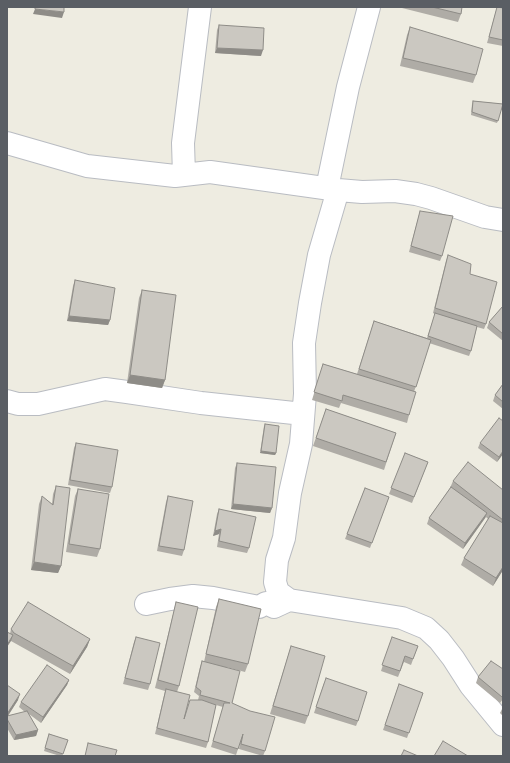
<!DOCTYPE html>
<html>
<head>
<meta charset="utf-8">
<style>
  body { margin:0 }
  #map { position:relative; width:510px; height:763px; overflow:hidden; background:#eeece1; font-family:"PT Sans Narrow",sans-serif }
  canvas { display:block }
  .frame { position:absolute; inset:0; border:8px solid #5a5e64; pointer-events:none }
</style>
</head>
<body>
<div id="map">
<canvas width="510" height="763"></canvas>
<div class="frame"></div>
</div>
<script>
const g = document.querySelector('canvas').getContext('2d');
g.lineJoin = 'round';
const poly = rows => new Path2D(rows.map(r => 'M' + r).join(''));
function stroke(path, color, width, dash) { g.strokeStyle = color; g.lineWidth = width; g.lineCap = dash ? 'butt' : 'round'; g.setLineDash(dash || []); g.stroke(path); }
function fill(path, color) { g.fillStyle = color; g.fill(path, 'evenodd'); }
const minor = poly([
  [7,143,87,166,175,176,210,172,338,190,362,192,395,191,416,194,431,198,485,217,503,220],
  [184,175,183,143,200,7],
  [327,188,348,87,369,7],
  [7,401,18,404,38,404,105,389,127,392,201,403,303,414],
  [289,600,278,592,275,582,277,560,284,538,290,493,301,444,305,394,304,343,310,303,319,255,338,190],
  [146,604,170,599,193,596,213,598,259,607,266,603,274,607,289,600,402,618,426,628,439,640,453,658,471,686,503,725]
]);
const wall = poly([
  [398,7,462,7,461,14,458,22],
  [497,7,503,8,503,46,487,43],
  [219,25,261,56,215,53,217,30],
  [410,27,476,75,473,83,400,66,407,35],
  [473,101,503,104,497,123,471,115,472,104],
  [420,211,442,256,440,261,409,252],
  [448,255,470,274,486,324,484,329,477,327,471,351,469,356,429,343,414,392,409,415,407,423,341,403,339,408,312,400,323,364,357,374,374,321,427,338,435,314,433,313,446,261],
  [75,280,110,320,108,325,67,321,73,286],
  [142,290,165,380,162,388,127,383,139,298],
  [503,306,503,341,487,328,489,322],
  [503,384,503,409,493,401,495,395],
  [326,409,396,433,384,470,313,446],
  [265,424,276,453,275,455,260,453,264,426],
  [76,443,112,487,110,493,68,485,74,448],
  [480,443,503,454,497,462,478,448],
  [405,453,428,462,412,503,389,494],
  [237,463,272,508,270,513,231,509,235,468],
  [453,481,503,490,503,570,493,586,461,565,464,558,488,519,486,517,463,549,427,524,429,518,450,488],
  [56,486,61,566,58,573,31,570,39,504,42,496,52,504,53,494],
  [365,488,389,497,370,548,345,539],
  [78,489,100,549,97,557,66,552,75,496],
  [168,496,184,550,182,556,157,551,166,502],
  [219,509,249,548,247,553,217,547,219,534,213,536,217,514],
  [219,599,248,664,245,672,226,667,232,703,265,751,263,756,239,749,240,743,236,755,211,747,223,707,216,705,208,742,206,748,155,734,165,691,155,688,174,610,176,602,179,686,177,692,185,716,198,700,199,696,194,692,200,667,202,661,204,662,216,607],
  [11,629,90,639,87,647,70,674,11,641,10,634],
  [136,637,150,684,148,690,123,684,134,642],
  [392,637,418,646,411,665,404,662,398,677,381,671],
  [291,646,308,716,305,724,270,714],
  [491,661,503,699,500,703,476,683,478,677],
  [69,680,67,685,41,723,29,714,38,730,36,736,14,740,7,728,7,685,18,700,8,716,25,712,19,707,21,702],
  [324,683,358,721,356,726,314,713],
  [399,684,423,693,407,738,383,730],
  [503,707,503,716,500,713],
  [49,734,68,740,62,756,60,756,44,751]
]);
const shadedWall = poly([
  [35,9,64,12,62,18,33,14],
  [217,48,263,50,261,56,215,53],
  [69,316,110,320,108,325,67,321],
  [130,375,165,380,162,388,127,383],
  [261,451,276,453,275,455,260,453],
  [503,451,503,454,497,462,499,457],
  [233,504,272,508,270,513,231,509],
  [487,513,485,518,463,549,465,543],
  [221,529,219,534,213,536,215,531],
  [34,562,61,566,58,573,31,570],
  [503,567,503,570,493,586,496,578],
  [13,635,11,641,7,647,7,645],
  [90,639,87,647,70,674,73,666],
  [69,680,67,685,41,723,43,717],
  [20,694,18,700,7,717,7,714],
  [38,730,36,736,14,740,16,735]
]);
const building = poly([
  [35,7,64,7,64,12,35,9,35,7],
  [432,7,462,7,461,14,432,7],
  [497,7,503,8,503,40,489,37,497,7],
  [219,25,264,28,263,50,217,48,219,25],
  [410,27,483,49,476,75,403,58,410,27],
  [473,101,503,104,498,121,472,112,473,101],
  [420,211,453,216,442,256,411,246,420,211],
  [448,255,471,264,470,274,497,282,486,324,435,308,448,255],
  [75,280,115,288,110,320,69,316,75,280],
  [142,290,176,295,165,380,130,375,142,290],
  [503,306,503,334,489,322,503,306],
  [435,313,477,326,471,351,428,336,435,313],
  [374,321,431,340,416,387,359,369,374,321],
  [323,364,416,392,409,415,343,395,342,401,314,392,323,364],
  [503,384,503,402,495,395,503,384],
  [326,409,396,433,386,462,316,438,326,409],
  [499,418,503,421,503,451,499,457,480,443,499,418],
  [265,424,279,426,276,453,261,451,265,424],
  [76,443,118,450,112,487,70,480,76,443],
  [405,453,428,462,414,497,391,488,405,453],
  [468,462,503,490,503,520,453,481,468,462],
  [237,463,276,467,272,508,233,504,237,463],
  [56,486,70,488,61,566,34,562,42,496,53,505,56,486],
  [451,487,487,513,465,543,429,518,451,487],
  [365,488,389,497,372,543,347,534,365,488],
  [78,489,109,494,100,549,69,544,78,489],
  [168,496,193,501,184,550,159,546,168,496],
  [219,509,256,517,249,548,219,541,221,529,215,531,219,509],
  [490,516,503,523,503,567,496,578,464,558,490,516],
  [219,599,261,609,248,664,206,654,219,599],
  [28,602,90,639,73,666,14,633,11,629,28,602],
  [176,602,198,607,179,686,158,680,176,602],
  [7,632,13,635,7,645,7,632],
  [136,637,160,643,150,684,125,678,136,637],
  [392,637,418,646,413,659,405,656,400,671,382,665,392,637],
  [291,646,325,656,308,716,273,706,291,646],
  [202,661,240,671,232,703,250,711,275,717,265,751,241,744,243,734,238,749,213,741,224,703,230,703,200,695,201,691,196,687,202,661],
  [491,661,503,669,503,696,502,697,478,677,491,661],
  [47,665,69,680,43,717,21,702,47,665],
  [326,678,367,692,358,721,316,707,326,678],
  [399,684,423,693,409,733,385,725,399,684],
  [7,685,20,694,7,714,7,685],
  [166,689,190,695,184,719,190,700,202,700,216,705,208,742,157,728,166,689],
  [27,711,38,730,16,735,7,719,7,716,27,711],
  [49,734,68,740,63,754,45,748,49,734],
  [443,741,468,756,434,756,443,741],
  [88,743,117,750,115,756,85,756,88,743],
  [404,750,418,756,401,756,404,750]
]);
stroke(minor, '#b9bcc2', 24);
stroke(minor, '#fff', 22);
fill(wall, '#afaca6');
fill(shadedWall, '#8e8c87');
fill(building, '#cbc8c1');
stroke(building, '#8e8c87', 1);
</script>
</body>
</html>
